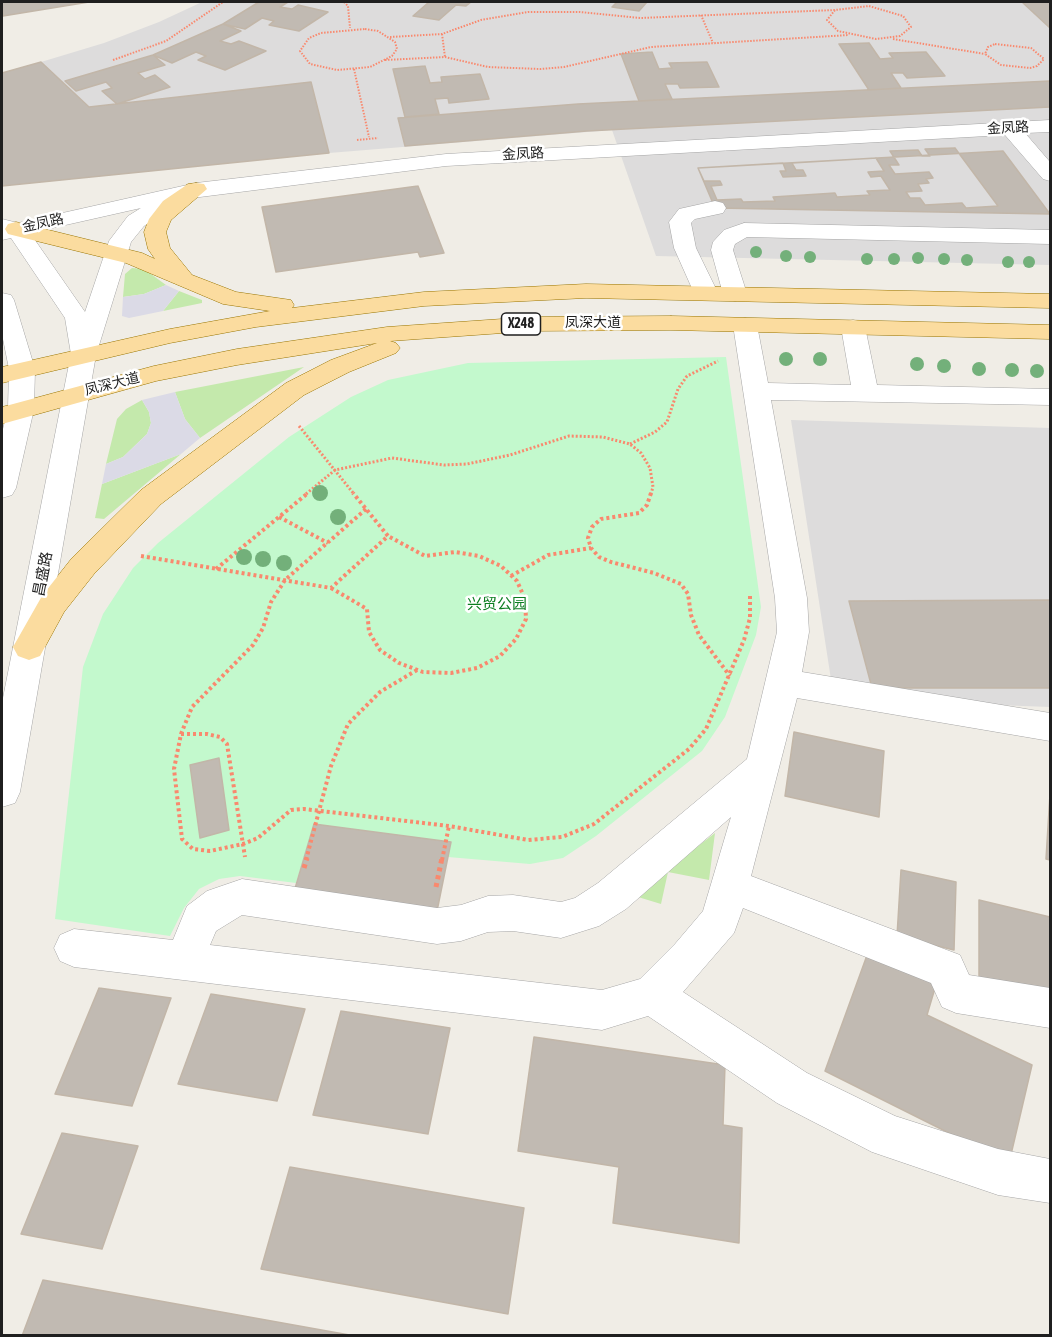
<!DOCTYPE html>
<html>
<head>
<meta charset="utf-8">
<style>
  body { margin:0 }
  #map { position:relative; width:1052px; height:1337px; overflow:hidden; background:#f0ede6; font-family:"Asap Condensed",sans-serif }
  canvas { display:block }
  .frame { position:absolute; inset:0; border:3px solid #1f1f1f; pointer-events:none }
</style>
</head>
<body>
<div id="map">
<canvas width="1052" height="1337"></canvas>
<div class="frame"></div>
</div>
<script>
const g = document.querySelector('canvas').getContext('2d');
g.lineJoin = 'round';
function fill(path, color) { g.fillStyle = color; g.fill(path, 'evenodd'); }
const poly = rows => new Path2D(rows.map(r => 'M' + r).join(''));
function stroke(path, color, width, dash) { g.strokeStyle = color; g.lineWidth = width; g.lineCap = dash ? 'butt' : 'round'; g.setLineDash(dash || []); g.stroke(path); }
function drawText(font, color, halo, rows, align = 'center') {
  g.font = font + ' "Asap Condensed","Noto Sans SC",sans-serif'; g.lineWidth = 5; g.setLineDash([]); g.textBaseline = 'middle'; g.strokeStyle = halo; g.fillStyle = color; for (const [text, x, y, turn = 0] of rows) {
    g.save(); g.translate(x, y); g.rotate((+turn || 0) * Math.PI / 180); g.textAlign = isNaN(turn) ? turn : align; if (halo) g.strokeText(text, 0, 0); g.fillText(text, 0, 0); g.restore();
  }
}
const residential = poly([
  [202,2,1050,2,1050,265,656,256,612,130,329,153,311,82,89,107,41,62,104,43,159,22],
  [791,420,1050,428,1050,707,834,699]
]);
const grass = poly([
  [132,268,144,269,166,285,144,294,123,297,125,274],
  [179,291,202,300,202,303,163,311],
  [304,367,200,438,185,419,175,392],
  [142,400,149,412,151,423,147,434,123,457,106,464,117,419,126,409],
  [181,454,104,519,95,518,102,484],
  [715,833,709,880,668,872,661,904,638,897,663,873]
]);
const park = poly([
  [726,357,761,607,756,635,725,717,702,751,596,836,563,858,530,864,448,857,451,842,314,824,296,883,240,876,219,879,199,889,184,908,170,936,55,919,83,667,103,614,133,568,158,543,289,437,351,397,388,380,468,363]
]);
const plaza = poly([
  [166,285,179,291,163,311,129,318,122,316,123,297,144,294],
  [175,392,185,419,200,438,181,454,102,484,106,464,123,457,147,434,151,423,149,412,142,400]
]);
const building = poly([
  [2,2,89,2,3,16,2,2],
  [259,2,288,2,280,7,292,9,298,5,328,12,299,31,269,25,274,21,262,18,245,29,223,24,259,2],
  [429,2,471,2,466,6,456,5,439,20,413,16,429,2],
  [617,2,647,2,639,11,612,7,617,2],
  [1022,2,1050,2,1050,28,1022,2],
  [223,24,241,31,220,41,231,44,239,41,266,51,225,70,198,60,206,56,196,52,172,63,153,55,223,24],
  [869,43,880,59,893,58,889,53,926,52,945,76,907,78,903,73,891,73,901,88,869,90,839,44,869,43],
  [652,52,659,69,672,68,669,63,707,62,719,87,680,88,678,84,665,84,672,99,639,101,621,54,652,52],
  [153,55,165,65,138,73,145,79,155,75,170,87,117,104,102,91,112,88,106,82,76,91,65,81,153,55],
  [41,62,89,107,311,82,329,153,2,186,2,73,41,62],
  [425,66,430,83,442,82,441,77,480,74,489,99,449,103,448,98,435,99,439,114,405,117,393,69,425,66],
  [1050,81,1050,107,587,131,405,146,398,118,578,104,1050,81],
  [955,148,998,206,966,208,962,203,925,205,920,198,910,198,906,192,922,191,918,184,929,183,926,179,933,178,929,172,895,174,889,165,899,165,890,151,918,150,922,156,930,156,925,149,955,148],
  [1003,151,1050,214,715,208,698,168,1003,151],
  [876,158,884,171,868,172,871,177,881,176,890,190,867,191,870,195,837,197,835,193,773,197,775,201,743,202,741,199,717,200,711,186,722,185,720,181,704,181,698,168,783,163,786,171,780,171,783,177,806,176,803,170,796,170,792,163,876,158],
  [418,186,444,253,420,257,418,252,276,272,262,207,418,186],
  [1050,600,1050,688,872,688,849,601,1050,600],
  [794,732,884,751,879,817,785,796,794,732],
  [219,758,229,830,200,838,190,765,219,758],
  [1050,794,1050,860,1046,859,1050,794],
  [314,824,451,842,437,911,294,892,314,824],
  [901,870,956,882,954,950,897,936,901,870],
  [979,900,1050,917,1050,995,979,979,979,900],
  [870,947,938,978,927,1015,1032,1065,1009,1163,825,1071,870,947],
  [99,988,171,998,132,1106,55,1094,99,988],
  [211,994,305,1009,277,1101,178,1084,211,994],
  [341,1011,450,1028,428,1134,313,1115,341,1011],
  [534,1037,725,1065,723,1125,742,1128,739,1243,613,1223,619,1167,518,1151,534,1037],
  [62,1133,138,1146,102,1249,21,1234,62,1133],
  [290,1167,524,1208,508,1314,261,1269,290,1167],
  [43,1280,355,1336,22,1336,43,1280]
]);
const pathFar3 = poly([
  [344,2,348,6,350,28],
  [869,6,903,16,911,27,900,36,876,39,838,31,827,20,835,10,869,6],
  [701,15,713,43],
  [365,29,378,31,395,42,397,49,392,56,370,67,337,70,310,64,300,51,309,38,321,33,365,29],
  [442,34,445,57],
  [390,37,442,34,481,20,528,12,580,12,640,18,835,10],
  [893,39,985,54],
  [995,44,1031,48,1044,59,1037,66,1030,68,1001,65,985,54,988,47,995,44],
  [113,60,166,41,223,2],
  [385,60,445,57,488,67,540,69,564,67,651,47,849,35],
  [354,69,369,137],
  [357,140,378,138]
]);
const pathFar2 = poly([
  [299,426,354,494],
  [630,444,655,432,667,422,678,389,687,376,718,361],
  [306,494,335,470,392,458,444,465,467,464,510,455,569,436,603,437,630,444,641,453,650,468,653,487,651,494]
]);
const pathFar1 = poly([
  [651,493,647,505,639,513,601,519,592,527,588,538,591,548,599,557,611,562,654,573,681,584,688,594,691,615,699,635,730,676],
  [366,509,285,580,271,602,263,628,253,645,192,707,181,734,174,769,182,839,193,849,210,851,243,844,258,838,291,810,304,809,449,826,528,840,562,837,594,824,689,749,706,729,744,640,750,618,750,596],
  [279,517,328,543],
  [141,556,331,588,388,536,353,493],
  [216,569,308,493],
  [511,576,548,555,591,548],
  [331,588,367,609,369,632,380,650,399,663,423,672,451,673,477,668,500,656,516,639,526,619,525,599,517,581,501,566,479,556,455,552,425,556,388,536],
  [181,734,207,734,220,737,227,744,245,857],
  [306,860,331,766,348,724,380,692,417,670],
  [442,860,449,826]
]);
const path = poly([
  [304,868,307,858],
  [436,887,442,858]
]);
const minor = poly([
  [1050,120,1050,132,1025,133,1050,162,1050,181,1043,179,1005,135,446,166,176,200,174,206,144,226,131,242,96,355,20,792,15,803,2,807,2,703,71,354,65,318,11,238,2,240,2,219,18,223,196,183,446,154,1050,120],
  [141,208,128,216,109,241,85,312,30,233,141,208],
  [715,201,723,203,726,208,723,213,695,219,691,223,696,248,718,293,714,298,706,300,698,298,694,293,674,248,669,222,679,209,715,201],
  [744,223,1050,230,1050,244,747,237,735,244,733,250,747,294,743,299,735,301,727,299,723,294,711,250,713,242,724,230,744,223],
  [2,293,11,295,14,300,35,369,34,409,16,488,12,495,2,498,2,433,8,409,9,369,2,334,2,293],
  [745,318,754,320,757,325,768,383,851,385,841,327,844,322,853,320,862,322,865,327,877,385,1050,389,1050,405,771,400,807,598,809,632,802,672,1050,713,1050,741,797,698,751,876,960,955,969,975,1050,988,1050,1028,956,1013,942,1007,931,983,743,908,734,933,683,992,807,1073,895,1116,998,1149,1050,1159,1050,1203,998,1195,872,1152,777,1103,648,1016,602,1030,74,967,60,961,54,948,60,935,74,929,173,940,187,906,207,891,242,879,437,908,461,905,488,896,513,895,561,902,575,898,598,883,747,759,777,632,775,598,733,325,736,320,745,318],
  [731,817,703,911,675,944,640,979,602,990,210,945,216,931,242,915,437,944,461,941,488,932,513,931,561,938,599,926,626,909,731,817]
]);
const major = poly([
  [196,183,204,184,207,189,171,220,166,232,170,248,192,275,236,292,291,300,294,305,292,308,424,292,586,284,1050,294,1050,308,586,298,424,306,256,327,170,343,2,383,2,367,170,329,270,311,223,304,126,263,8,234,5,229,8,224,16,222,142,253,155,259,148,249,144,232,149,219,163,201,188,184,196,183],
  [671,316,1050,325,1050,339,671,330,531,331,390,341,396,343,400,348,396,353,349,372,304,395,161,504,94,574,64,612,40,656,29,660,18,656,13,647,42,596,72,558,141,490,286,383,331,360,377,343,237,365,156,381,2,424,2,407,154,366,237,349,387,327,531,317,671,316]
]);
const trees = [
  [756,252,6],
  [786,256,6],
  [810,257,6],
  [918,258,6],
  [867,259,6],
  [894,259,6],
  [944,259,6],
  [967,260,6],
  [1008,262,6],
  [1029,262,6],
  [786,359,7],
  [820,359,7],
  [917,364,7],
  [944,366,7],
  [979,369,7],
  [1012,370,7],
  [1037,371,7],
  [320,493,8],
  [338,517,8],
  [244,557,8],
  [263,559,8],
  [284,563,8]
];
const farStreetnames = [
  ["金凤路",1008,128,-3],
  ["金凤路",523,154,-3],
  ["金凤路",43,223,-12],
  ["凤深大道",593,323],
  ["凤深大道",112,384,-14]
];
const shields = [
  [521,324,39]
];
const shieldNames = [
  ["X248",521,324]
];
const streetNames = [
  ["昌盛路",43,574,-79]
];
const parkNames = [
  ["兴贸公园",497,604]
];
fill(residential, '#dddcdc');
fill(grass, '#c4e9ac');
fill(park, '#c3f9cd');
fill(plaza, '#dbdae6');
fill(building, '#c1bab2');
stroke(building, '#c2b6a8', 1.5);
stroke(minor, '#a6a6a6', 1);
stroke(major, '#997501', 1);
stroke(pathFar3, '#f9896e', 2, [1.5, 1.5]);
stroke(pathFar2, '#f9896e', 3, [2, 2]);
stroke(pathFar1, '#f9896e', 4, [3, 3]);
stroke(path, '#f9896e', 5, [4, 4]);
fill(minor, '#fff');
fill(major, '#fbdc9f');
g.fillStyle = '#73b07a';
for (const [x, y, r] of trees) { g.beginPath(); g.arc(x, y, r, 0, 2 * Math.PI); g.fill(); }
drawText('14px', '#1f1f1f', '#fff', farStreetnames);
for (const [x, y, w] of shields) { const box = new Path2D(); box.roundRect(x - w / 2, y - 11, w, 22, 4.5); g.fillStyle = '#fff'; g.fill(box); stroke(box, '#1f1f1f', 1.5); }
drawText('bold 14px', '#1f1f1f', null, shieldNames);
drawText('15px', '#1f1f1f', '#fff', streetNames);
drawText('15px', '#0c7e21', '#fff', parkNames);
</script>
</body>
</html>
